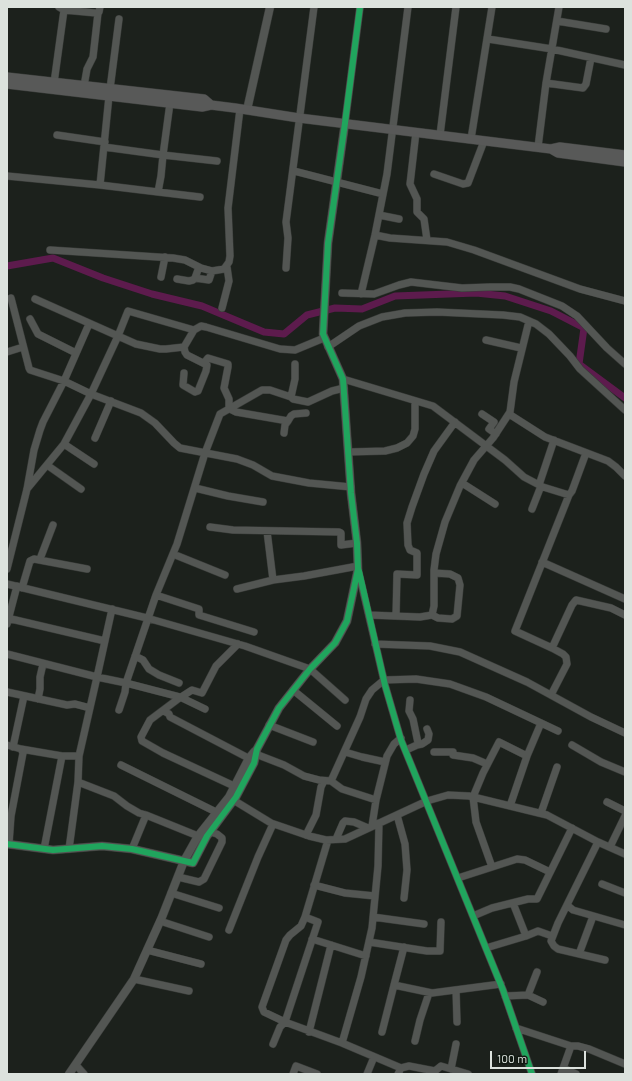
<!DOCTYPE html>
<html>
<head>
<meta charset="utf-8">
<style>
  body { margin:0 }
  #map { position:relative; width:632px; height:1081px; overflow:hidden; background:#1c211c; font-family:Barlow,sans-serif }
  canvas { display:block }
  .frame { position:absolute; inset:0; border:8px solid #dce2dd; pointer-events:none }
  .scale { position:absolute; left:490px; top:1051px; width:96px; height:18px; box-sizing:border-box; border:2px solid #dce2dd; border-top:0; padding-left:5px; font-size:12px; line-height:14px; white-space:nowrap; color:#dce2dd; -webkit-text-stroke:3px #111912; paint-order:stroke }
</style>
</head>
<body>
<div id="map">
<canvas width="632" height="1081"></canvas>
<div class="frame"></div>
<div class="scale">100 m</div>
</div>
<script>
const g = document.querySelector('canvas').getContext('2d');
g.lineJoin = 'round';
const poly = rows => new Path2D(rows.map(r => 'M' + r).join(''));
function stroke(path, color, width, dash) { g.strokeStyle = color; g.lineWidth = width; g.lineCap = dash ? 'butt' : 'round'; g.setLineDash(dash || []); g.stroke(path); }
const canal = poly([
  [7,266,53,258,103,278,152,294,202,306,264,332,284,334,307,315,335,308,362,309,395,296,476,293,505,296,551,311,584,328,579,364,625,398]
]);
const minor = poly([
  [59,7,64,10,96,13,99,12,100,7],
  [557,21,606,29],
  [488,39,552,49,625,65],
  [54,83,64,10],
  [546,83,583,88,586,84,591,58],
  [84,86,87,69,93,57,98,13],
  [110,89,119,19],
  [345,123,360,7],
  [416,132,410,184,417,199,417,212,424,219,427,240],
  [57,135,105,142],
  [440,135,456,7],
  [471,139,492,7],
  [104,147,163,155,170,103],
  [538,147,546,83,559,7],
  [294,171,383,194],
  [434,174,463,184,468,183,484,141],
  [7,176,100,185,109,96],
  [100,185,158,192],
  [200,197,158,192,161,176,163,155,217,161],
  [379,215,399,219],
  [375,235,390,238,447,242,474,250,580,289,625,301],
  [50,250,173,258,185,260,201,268,212,271,224,269,229,262,230,256,228,208,240,109],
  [286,268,288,238,286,222,314,7],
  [161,277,165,257],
  [195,278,209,280,212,271],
  [177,279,189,281,193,280,195,278,199,267],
  [342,293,374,294,399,285,411,282,462,288,490,287,510,287,519,289,562,306,577,316,607,348,625,364],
  [361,294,375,235,387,174,408,7],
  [11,298,29,368,30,370,64,381,91,394,141,413,155,423,174,443,180,448,237,459,253,465,272,476,309,483,351,487],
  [222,308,229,281,227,267],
  [30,319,38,334,76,353],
  [194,330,184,347,166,349,160,349,136,344,118,336,128,311,194,330,201,326,206,327,280,349,295,350,324,338],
  [486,340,521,348],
  [328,347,359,326,382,317,405,313,437,312,503,315,520,317,536,324,549,334,570,356,580,369,625,410],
  [7,352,23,347],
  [204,363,208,358,228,364,228,367,224,388,229,399,229,408,232,410,236,412,288,421,291,416,294,414,306,413],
  [295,364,295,379,291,397,293,399,308,402,332,391,344,388],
  [184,373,183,385,195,392,198,391,206,371,207,365,187,355,185,352,184,347],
  [343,379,433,406,505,460,524,477,543,487,569,495],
  [482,414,494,422,489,429,496,434],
  [509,414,545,437,608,461,616,467,625,476],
  [284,433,285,425,288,421],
  [95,438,111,401],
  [64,444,94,464],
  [348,452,385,451,397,448,407,443,413,436,415,429,415,401],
  [47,465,81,489],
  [462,483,495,504],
  [539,485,554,440],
  [195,488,228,496,263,502],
  [27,489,64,444,91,394,118,336,35,299],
  [532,509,541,486],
  [210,527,233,530,339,532,341,533,341,545,357,543],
  [267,531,273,580],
  [173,554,225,575],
  [40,559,53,525],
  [542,562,625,599],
  [7,569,27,489,34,450,40,430,43,422,64,381,89,324],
  [358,569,385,685,401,740,503,990,532,1074],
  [7,584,147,618,245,646,310,669,345,700],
  [22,588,30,561,34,559,87,569],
  [237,589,273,580,304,576,358,566],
  [156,595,199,609,199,615,254,632],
  [112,609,97,677,126,683,156,595,177,544,205,453,220,414,262,390,270,390,291,397],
  [369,615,420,617,432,615,434,606,434,570,436,554,445,522,460,486,474,460,493,438,510,412,514,382,529,321],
  [432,615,438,618,452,619,457,616,460,585,458,578,450,574,434,573],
  [396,616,397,574,417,575,417,553,410,550,408,545,407,523,412,507,424,474,434,451,455,422],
  [7,618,105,641],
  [7,624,17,586],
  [375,644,430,646,460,652,527,682,591,717,625,733],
  [552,648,572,605,576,600,611,608,625,615],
  [7,654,97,677,79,756,62,756,44,849],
  [135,656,143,660,149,669,159,675,179,683],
  [293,690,337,726],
  [7,692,67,705,75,704,90,708],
  [551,695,567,664,566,657,563,654,552,648,515,631,569,495,572,491,586,453],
  [38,699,40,689,40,677,43,664],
  [119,710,125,692,126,683,180,697,205,709],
  [164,711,169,714,170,717,254,761],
  [269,725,313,742],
  [401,738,394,744,387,756,376,800,342,789,331,781,360,717,366,699,372,690,384,680,416,679,450,684,486,697,558,731],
  [7,745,21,749,23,753,11,816,9,844],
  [417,745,422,744,428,740,429,734,427,729],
  [572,745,601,762,625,772],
  [13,747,24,696],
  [21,749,62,756],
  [406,750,417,745,418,743,413,719,409,711,410,700],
  [345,752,362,757,385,762],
  [434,752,453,752,453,755,473,758,487,764],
  [253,753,284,765,304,776,319,780,331,781],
  [527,756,541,723],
  [121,765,216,812],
  [78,782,114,796,127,806,139,813,146,815],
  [234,786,163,753,142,741,141,737,150,720,178,699,192,690,202,693,216,666,238,644],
  [230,798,271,823,309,836,326,840,345,839,427,801,448,795,469,796,547,815,598,842,625,854],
  [607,802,625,811],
  [541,813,557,767],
  [397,815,405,844,407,870,404,898],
  [372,826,376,800],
  [306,835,316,815,321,787,324,781],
  [336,839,343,823,345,821,354,822,368,828],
  [328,840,305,917,318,922,285,1022,342,1043,361,977,372,928,378,866,379,823],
  [598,842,558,923,551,941,554,946,558,949,605,960],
  [610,847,625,816],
  [69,849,78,782,79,756],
  [132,849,146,815,198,836],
  [492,867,476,822,473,797,483,773,499,742,527,756,510,806],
  [178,877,199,882,204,879,222,842,222,838,217,834,210,832],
  [458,878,517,859,525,860,550,872],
  [602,884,625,893],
  [314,885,345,893,375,896],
  [171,893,219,908],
  [567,905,573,910,625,925],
  [473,916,492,908,528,899,537,899,572,828],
  [373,917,424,924],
  [160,921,209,937],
  [229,930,258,857,273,824],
  [526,936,538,931,552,936],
  [312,939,366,956],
  [369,942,427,951,440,951,441,922],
  [486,948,526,936,513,903],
  [147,950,201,964],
  [579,954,592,919],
  [134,979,189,991],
  [394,985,404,947],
  [456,990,457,1022],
  [528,995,543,1002],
  [505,996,528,995,537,972],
  [516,1028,571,1046,561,1074],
  [309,1032,331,945],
  [382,1032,394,985,432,993,501,984],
  [415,1041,420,1020,429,993],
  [342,1043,401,1068],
  [273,1044,280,1027,285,1022,264,1012,262,1007,286,940,290,935,301,926,305,917],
  [571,1046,578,1046,589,1049,625,1064],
  [76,1065,84,1074],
  [563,1068,576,1074],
  [451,1069,456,1044],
  [293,1074,296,1066,317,1074],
  [367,1074,374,1057],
  [398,1074,401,1068,409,1066,435,1071,441,1066,468,1074]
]);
const tertiary = poly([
  [247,110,270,7],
  [7,844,53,850,102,846,132,849,193,863,207,836,236,797,254,763,257,749,279,708,310,669,335,643,347,621,358,569,357,543,351,493,343,379,323,334,328,243,345,123],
  [69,1074,134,979,162,917,184,861,198,836,229,797,249,758,255,751]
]);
const secondary = poly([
  [7,77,204,99,211,105],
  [7,84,202,107,211,105,235,108,299,118,551,149,558,153,625,162],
  [551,149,560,147,625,155]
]);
const cycleway = poly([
  [359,571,385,685,401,740,503,990,532,1074],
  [7,844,53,850,102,846,132,849,193,863,207,836,236,797,254,763,257,749,279,708,310,669,335,643,347,621,358,569,357,543,351,493,343,379,323,334,328,243,345,123,360,7]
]);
stroke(canal, '#5d1b4d', 7);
stroke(minor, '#383b38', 8);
stroke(tertiary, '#383b38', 9);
stroke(secondary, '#383b38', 10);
stroke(minor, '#535653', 7);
stroke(tertiary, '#535653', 8);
stroke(secondary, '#585958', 9);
stroke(cycleway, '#20a55d', 6);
</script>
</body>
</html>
